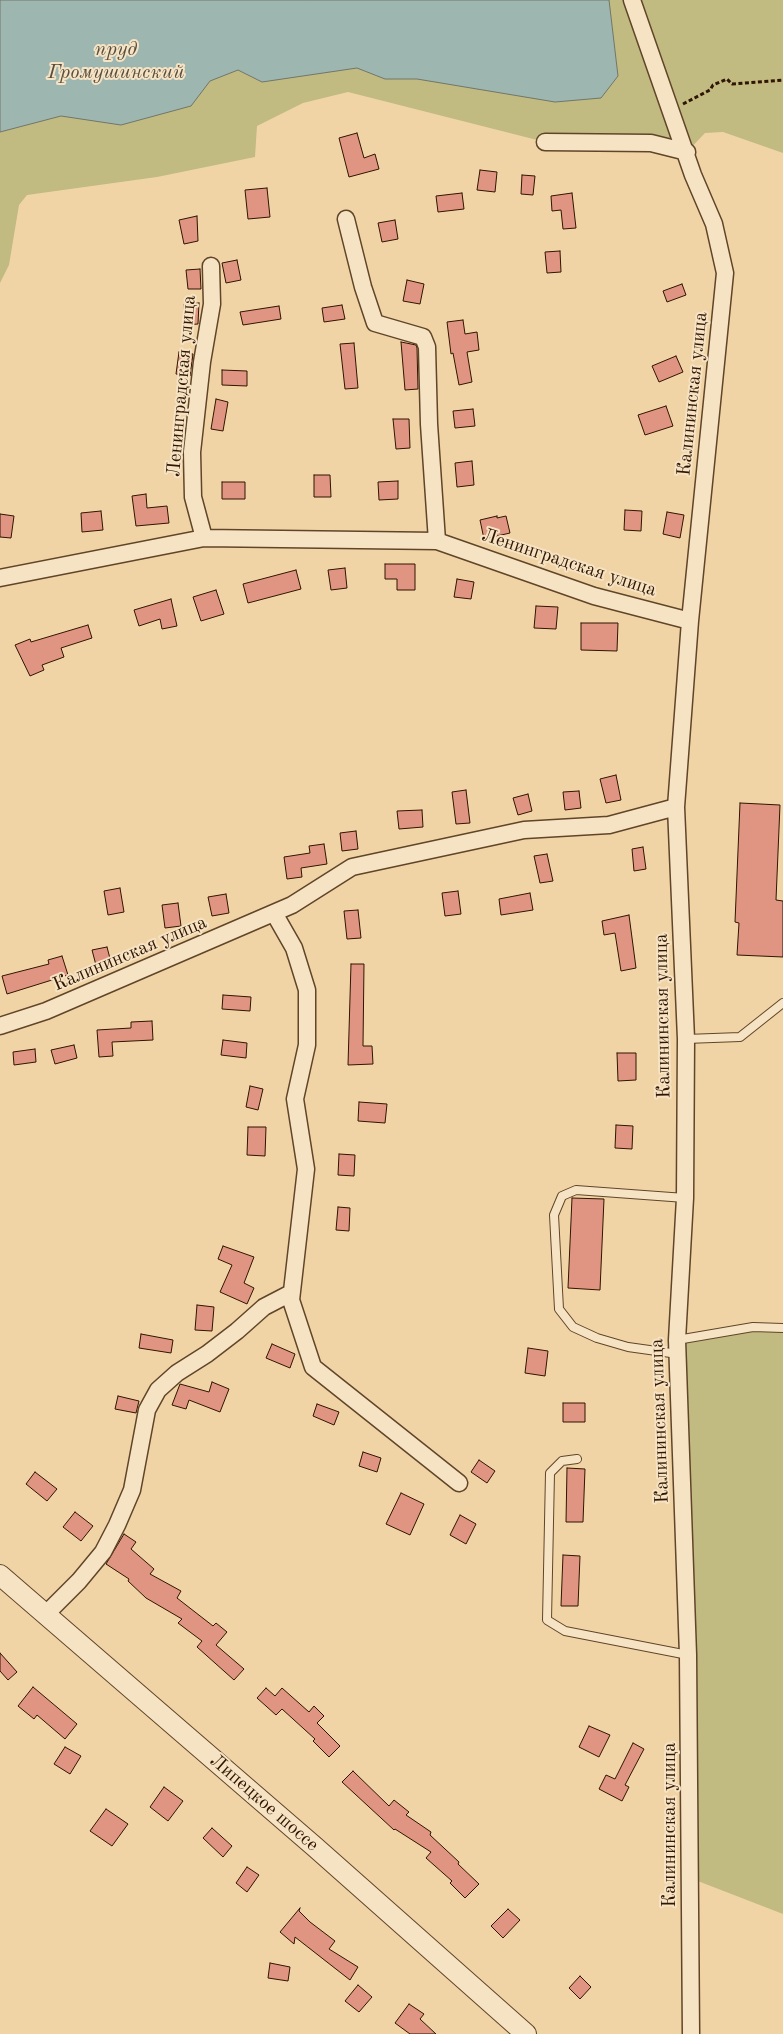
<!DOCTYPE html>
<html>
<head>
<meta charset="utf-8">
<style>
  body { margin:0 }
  canvas { display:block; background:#f1d4a5 }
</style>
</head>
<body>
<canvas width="783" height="2034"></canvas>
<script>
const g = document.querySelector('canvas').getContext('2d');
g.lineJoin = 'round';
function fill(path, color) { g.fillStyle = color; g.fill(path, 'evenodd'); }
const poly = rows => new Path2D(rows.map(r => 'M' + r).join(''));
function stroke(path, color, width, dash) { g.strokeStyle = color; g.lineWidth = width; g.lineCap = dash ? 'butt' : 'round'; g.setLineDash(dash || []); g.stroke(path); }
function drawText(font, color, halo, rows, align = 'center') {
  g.font = font + ' "Old Standard TT",serif'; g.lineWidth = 4; g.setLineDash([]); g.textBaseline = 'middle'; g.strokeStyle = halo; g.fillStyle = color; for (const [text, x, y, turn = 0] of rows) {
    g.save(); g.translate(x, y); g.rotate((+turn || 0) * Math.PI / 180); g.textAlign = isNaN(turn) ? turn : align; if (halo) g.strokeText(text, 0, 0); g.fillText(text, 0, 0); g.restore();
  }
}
const green = poly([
  [0,0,783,0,783,153,723,132,705,133,687,152,545,142,348,92,303,103,257,126,255,157,157,177,27,195,19,205,9,265,0,283],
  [753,1327,783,1328,783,1914,690,1878,677,1340]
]);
const water = poly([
  [0,0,609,0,618,76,601,98,555,102,417,79,385,79,357,68,262,82,238,70,210,81,191,106,121,125,61,116,0,132,0,0]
]);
const building = poly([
  [357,133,364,158,375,154,379,169,349,177,339,138,357,133],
  [480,170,497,172,495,192,477,190,480,170],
  [522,175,535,176,533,195,521,194,522,175],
  [267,188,270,217,248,219,245,190,267,188],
  [462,193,464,209,438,212,436,196,462,193],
  [572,193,576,228,563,229,561,210,552,211,551,196,572,193],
  [197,216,198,241,184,244,179,220,197,216],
  [395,220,398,239,382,242,378,223,395,220],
  [560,251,561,272,547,273,545,252,560,251],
  [237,260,241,280,226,283,222,263,237,260],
  [200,269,201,289,188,289,186,270,200,269],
  [407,280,424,284,420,304,403,301,407,280],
  [682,284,686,295,667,302,663,291,682,284],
  [199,303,198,324,184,325,184,304,199,303],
  [342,305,345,319,324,322,322,308,342,305],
  [279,306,281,319,243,325,240,312,279,306],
  [463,320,465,334,477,332,479,350,467,352,472,382,459,385,453,353,451,354,447,322,463,320],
  [401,342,416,345,417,348,418,389,405,390,401,342],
  [354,343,358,388,345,389,340,344,354,343],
  [179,352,193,354,190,376,176,374,179,352],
  [676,356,683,372,659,382,652,366,676,356],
  [222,370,247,371,247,386,222,385,222,370],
  [216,399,228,402,223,431,211,429,216,399],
  [666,406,673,426,645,435,638,415,666,406],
  [473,409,475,426,455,428,453,411,473,409],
  [393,419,409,419,410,448,396,449,393,419],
  [472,461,474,485,457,487,455,463,472,461],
  [314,475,330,475,331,497,314,497,314,475],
  [398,481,398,499,379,500,378,482,398,481],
  [222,482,245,482,245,499,222,499,222,482],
  [146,494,147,508,167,506,169,523,136,526,132,496,146,494],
  [625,510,642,511,641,531,624,530,625,510],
  [101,511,103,530,82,532,81,513,101,511],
  [667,512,684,515,680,538,663,534,667,512],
  [0,514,14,516,11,538,0,537,0,514],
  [497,516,497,518,506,516,510,533,484,539,480,520,497,516],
  [385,564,415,564,415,590,397,590,397,579,385,579,385,564],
  [345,568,347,588,331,590,328,570,345,568],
  [296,570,301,589,248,603,243,584,296,570],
  [457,579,474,582,471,599,454,597,457,579],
  [216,590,224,614,201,621,193,597,216,590],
  [171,599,177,626,162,629,160,619,139,626,134,610,171,599],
  [536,606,558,607,556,629,534,628,536,606],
  [581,623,618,623,617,651,581,650,581,623],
  [88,625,92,638,61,648,64,657,42,665,44,670,30,676,15,645,30,639,31,642,88,625],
  [616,775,621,800,606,803,600,779,616,775],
  [466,790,470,823,456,824,452,792,466,790],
  [579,791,581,808,565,810,563,792,579,791],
  [528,794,532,811,518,815,513,798,528,794],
  [740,803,780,805,776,900,783,901,783,957,737,955,739,923,735,922,740,803],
  [422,810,423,827,399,829,397,811,422,810],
  [356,831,358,849,342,851,340,833,356,831],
  [324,844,327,864,301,868,302,877,287,879,284,857,310,853,309,846,324,844],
  [643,847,646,869,634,871,632,849,643,847],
  [547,854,553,881,540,883,534,856,547,854],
  [120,888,124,912,108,915,104,891,120,888],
  [458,891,461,914,445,916,442,893,458,891],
  [530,893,533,910,501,915,499,899,530,893],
  [226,894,229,913,212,916,208,897,226,894],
  [178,903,181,926,165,928,162,905,178,903],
  [358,910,361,938,347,939,344,911,358,910],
  [629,915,636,968,621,971,615,933,604,935,602,921,629,915],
  [107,947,112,966,97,969,92,950,107,947],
  [62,956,68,975,7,994,2,976,49,964,48,960,62,956],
  [351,964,364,964,363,1046,372,1046,373,1064,348,1065,351,964],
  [223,995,251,997,250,1011,222,1009,223,995],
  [152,1021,153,1040,112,1042,113,1056,99,1057,97,1030,131,1028,131,1022,152,1021],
  [223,1040,247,1043,246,1058,221,1055,223,1040],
  [74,1045,77,1058,55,1064,51,1050,74,1045],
  [35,1049,36,1062,14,1065,13,1052,35,1049],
  [617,1053,636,1053,636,1080,618,1081,617,1053],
  [250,1086,263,1089,258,1110,246,1107,250,1086],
  [359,1102,387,1104,385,1123,358,1121,359,1102],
  [616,1125,633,1126,632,1149,615,1148,616,1125],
  [248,1127,266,1127,265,1156,247,1155,248,1127],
  [339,1154,355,1155,354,1176,338,1175,339,1154],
  [572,1198,604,1199,600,1290,568,1288,572,1198],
  [338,1207,350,1208,349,1231,336,1230,338,1207],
  [223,1246,254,1257,244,1283,254,1288,247,1304,220,1292,232,1265,218,1259,223,1246],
  [197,1305,214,1307,212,1331,195,1330,197,1305],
  [141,1334,173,1340,171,1353,139,1348,141,1334],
  [272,1344,295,1354,290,1368,266,1358,272,1344],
  [528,1348,548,1351,545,1376,525,1373,528,1348],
  [212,1382,229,1389,220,1412,189,1400,186,1409,172,1405,180,1384,209,1392,212,1382],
  [118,1396,139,1401,136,1413,115,1409,118,1396],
  [563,1403,585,1403,585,1422,563,1422,563,1403],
  [317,1404,339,1412,334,1425,313,1416,317,1404],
  [363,1452,381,1458,377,1472,359,1466,363,1452],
  [479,1460,495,1471,487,1483,471,1472,479,1460],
  [567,1468,585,1469,583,1522,566,1522,567,1468],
  [35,1472,57,1489,47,1501,26,1484,35,1472],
  [401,1493,424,1504,410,1535,386,1524,401,1493],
  [75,1512,93,1526,81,1541,63,1527,75,1512],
  [460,1515,476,1524,466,1544,450,1535,460,1515],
  [124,1534,136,1542,131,1549,154,1569,150,1574,181,1591,177,1598,213,1626,216,1623,227,1632,216,1645,244,1669,234,1680,197,1647,202,1641,178,1623,182,1619,146,1598,128,1581,129,1579,106,1564,124,1534],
  [563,1555,580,1556,578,1606,561,1606,563,1555],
  [0,1653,17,1672,8,1680,0,1671,0,1653],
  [33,1687,77,1724,65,1739,37,1715,34,1719,18,1706,33,1687],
  [266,1688,275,1696,282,1688,309,1712,314,1706,324,1716,317,1723,340,1746,329,1757,313,1741,315,1739,282,1709,276,1715,257,1698,266,1688],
  [589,1726,610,1735,599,1757,579,1747,589,1726],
  [633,1743,644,1749,625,1785,629,1787,622,1801,599,1789,606,1775,615,1779,633,1743],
  [65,1747,81,1756,70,1774,54,1764,65,1747],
  [353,1771,389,1806,394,1800,409,1812,406,1815,431,1832,430,1835,459,1862,458,1864,479,1884,465,1898,450,1883,452,1881,426,1858,431,1852,395,1829,394,1830,342,1782,353,1771],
  [164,1787,183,1801,168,1821,150,1807,164,1787],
  [106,1809,128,1824,112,1846,90,1831,106,1809],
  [212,1828,232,1846,223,1857,203,1838,212,1828],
  [247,1867,259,1875,247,1892,236,1883,247,1867],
  [300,1908,299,1911,310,1922,335,1941,329,1949,358,1967,350,1980,295,1937,294,1944,280,1932,300,1908],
  [508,1909,520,1920,503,1938,491,1926,508,1909],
  [270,1963,290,1967,288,1981,268,1978,270,1963],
  [580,1976,591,1987,580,1999,569,1988,580,1976],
  [358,1985,372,1997,359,2012,345,2001,358,1985],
  [409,2004,424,2014,420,2019,436,2034,410,2034,395,2023,409,2004]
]);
const path = poly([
  [683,104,710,90,713,85,727,79,732,84,783,80]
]);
const service = poly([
  [686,1039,740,1037,783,1003],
  [677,1340,753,1327,783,1328],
  [678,1354,628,1347,597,1338,573,1327,559,1309,554,1215,562,1196,576,1190,685,1198],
  [577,1459,562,1461,550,1473,547,1620,565,1631,688,1655]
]);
const minor = poly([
  [632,0,693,175,714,224,725,273,690,621,676,807,686,1039,685,1198,677,1340,688,1655,691,2034],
  [545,142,651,143,687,152],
  [346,219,363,287,375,323,423,337,427,347,429,424,437,541],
  [204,538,193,497,192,452,202,362,212,304,211,266],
  [0,578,204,538,437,541,594,596,690,621],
  [274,913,294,948,307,990,307,1045,295,1099,306,1169,291,1300,313,1367,459,1483],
  [0,1026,46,1011,292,905,352,867,524,830,609,825,676,807],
  [46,1614,79,1581,103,1552,117,1525,132,1490,147,1410,158,1390,177,1373,207,1354,237,1331,264,1307,291,1293]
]);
const tertiary = poly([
  [0,1575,315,1847,526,2034]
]);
const streetNames = [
  ["Ленинградская улица",182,386,-85],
  ["Калининская улица",693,394,-84],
  ["Ленинградская улица",569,563,18],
  ["Калининская улица",130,954,-23],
  ["Калининская улица",663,1016,-91],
  ["Калининская улица",660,1421,-92],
  ["Липецкое шоссе",264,1803,41],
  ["Калининская улица",670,1825,-90]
];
const waterNames = [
  ["пруд",116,50],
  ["Громушинский",116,73]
];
fill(green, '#c1bb81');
fill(water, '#9eb6b0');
stroke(water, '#72766a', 1);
fill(building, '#e09482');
stroke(building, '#301500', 1);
stroke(service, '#604529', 10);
stroke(minor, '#604529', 19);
stroke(tertiary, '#604529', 22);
stroke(path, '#301500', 3, [4, 2.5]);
stroke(service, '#f6e3c4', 8);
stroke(minor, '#f6e3c4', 16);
stroke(tertiary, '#f6e3c4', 20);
drawText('19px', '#301500', '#f6e3c4', streetNames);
drawText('italic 20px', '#564d3e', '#f6e3c4', waterNames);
</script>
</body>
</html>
